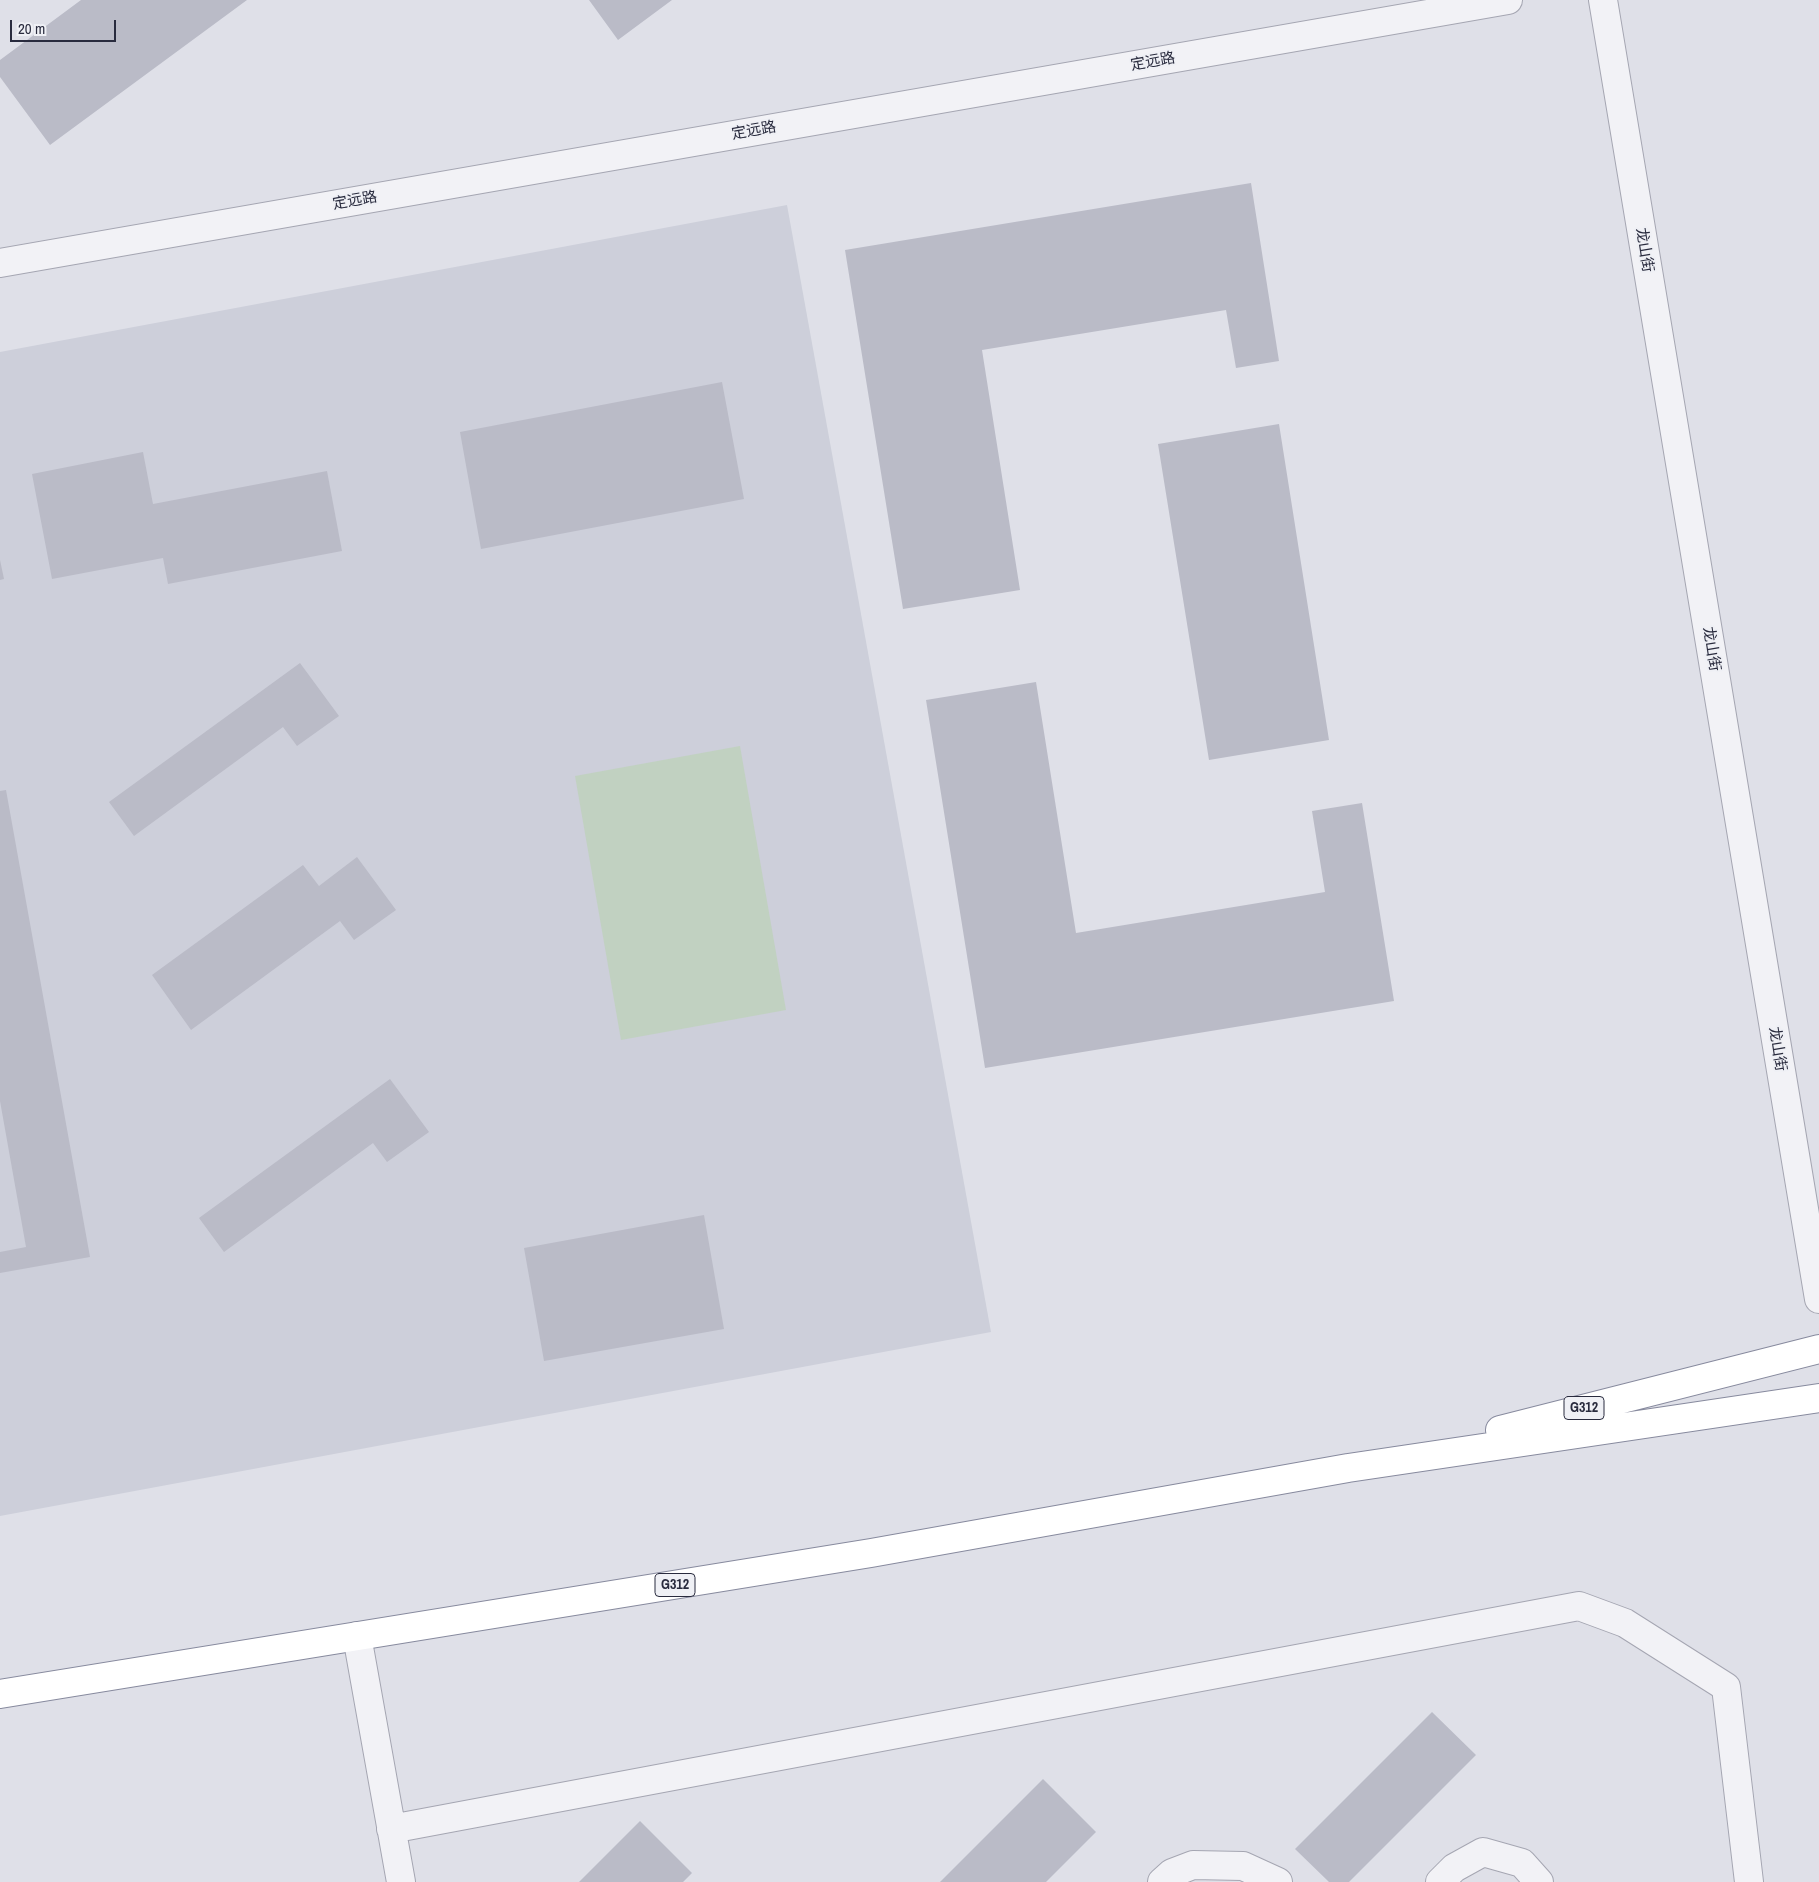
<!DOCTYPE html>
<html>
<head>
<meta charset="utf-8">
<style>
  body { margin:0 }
  #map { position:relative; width:1819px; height:1882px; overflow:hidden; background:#dfe0e8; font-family:"Archivo Narrow",sans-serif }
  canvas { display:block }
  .scale { position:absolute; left:10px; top:20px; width:106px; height:22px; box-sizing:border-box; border:2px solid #292b3e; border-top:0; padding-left:6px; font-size:15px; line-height:18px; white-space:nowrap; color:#292b3e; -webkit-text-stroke:4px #eff0f5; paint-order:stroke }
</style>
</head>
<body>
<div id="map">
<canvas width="1819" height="1882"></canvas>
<div class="scale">20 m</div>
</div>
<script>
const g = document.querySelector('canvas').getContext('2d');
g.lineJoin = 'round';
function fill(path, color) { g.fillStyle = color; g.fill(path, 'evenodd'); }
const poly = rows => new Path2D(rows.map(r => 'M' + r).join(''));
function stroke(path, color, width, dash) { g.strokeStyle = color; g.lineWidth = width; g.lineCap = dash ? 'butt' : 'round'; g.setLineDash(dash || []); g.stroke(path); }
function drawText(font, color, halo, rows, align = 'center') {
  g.font = font + ' "Archivo Narrow","Noto Sans SC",sans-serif'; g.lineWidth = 4; g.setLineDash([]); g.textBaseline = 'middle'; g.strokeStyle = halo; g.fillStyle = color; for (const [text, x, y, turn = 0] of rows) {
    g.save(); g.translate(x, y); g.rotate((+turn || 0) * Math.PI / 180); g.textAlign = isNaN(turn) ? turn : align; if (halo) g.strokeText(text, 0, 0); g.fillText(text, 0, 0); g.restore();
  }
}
const built = poly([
  [787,205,991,1332,0,1516,0,352]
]);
const green = poly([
  [740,746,786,1010,621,1040,575,776]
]);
const building = poly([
  [81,0,247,0,50,145,0,77,0,60],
  [589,0,672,0,618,40],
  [1251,183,1279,361,1236,368,1226,310,982,350,1020,590,903,609,845,250],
  [722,382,744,499,481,549,460,432],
  [1279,424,1329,740,1209,760,1158,444],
  [143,452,153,504,327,471,342,551,168,584,163,558,52,579,32,474],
  [0,560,4,579,0,580],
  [300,663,339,716,297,746,283,727,134,836,109,802],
  [1036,682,1076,933,1325,892,1312,811,1362,803,1394,1001,985,1068,926,700],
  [6,790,90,1257,0,1273,0,1252,26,1247,0,1101,0,791],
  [357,857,396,910,354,940,340,921,191,1030,152,975,303,865,319,886],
  [390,1079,429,1132,387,1162,373,1143,224,1252,199,1218],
  [704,1215,724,1329,544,1361,524,1248],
  [1432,1712,1476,1755,1349,1882,1329,1882,1295,1849],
  [1043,1779,1096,1832,1046,1882,940,1882],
  [640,1821,692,1873,683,1882,579,1882]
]);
const minor = poly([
  [357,1636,401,1882],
  [391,1829,1579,1606,1625,1623,1726,1687,1749,1882],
  [1162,1882,1172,1873,1193,1865,1243,1866,1278,1882],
  [1440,1882,1454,1868,1483,1852,1522,1863,1539,1882]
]);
const tertiary = poly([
  [1603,0,1819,1299],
  [0,263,1508,0]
]);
const trunk = poly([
  [1500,1430,1819,1349],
  [0,1694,871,1553,1348,1468,1819,1398]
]);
const shields = [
  [1584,1408,40],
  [675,1585,40]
];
const shieldNames = [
  ["G312",1584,1408],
  ["G312",675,1585]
];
const streetNames = [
  ["定远路",1153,62,-10],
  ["定远路",754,131,-10],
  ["定远路",355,201,-10],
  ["龙山街",1644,250,81],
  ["龙山街",1711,649,81],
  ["龙山街",1777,1049,81]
];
fill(built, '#cdcfda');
fill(green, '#c1d1c1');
fill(building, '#babbc7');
stroke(minor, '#a5a6b2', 30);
stroke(tertiary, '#a5a6b2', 30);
stroke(trunk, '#878a9e', 30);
stroke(minor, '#f2f2f6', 28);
stroke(tertiary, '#f2f2f6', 28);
stroke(trunk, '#fff', 28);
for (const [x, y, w] of shields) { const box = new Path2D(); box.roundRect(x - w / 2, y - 11.5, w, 23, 4); g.fillStyle = '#eff0f5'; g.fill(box); stroke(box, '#292b3e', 1); }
drawText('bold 14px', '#292b3e', null, shieldNames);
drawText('15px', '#292b3e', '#eff0f5', streetNames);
</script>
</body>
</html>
